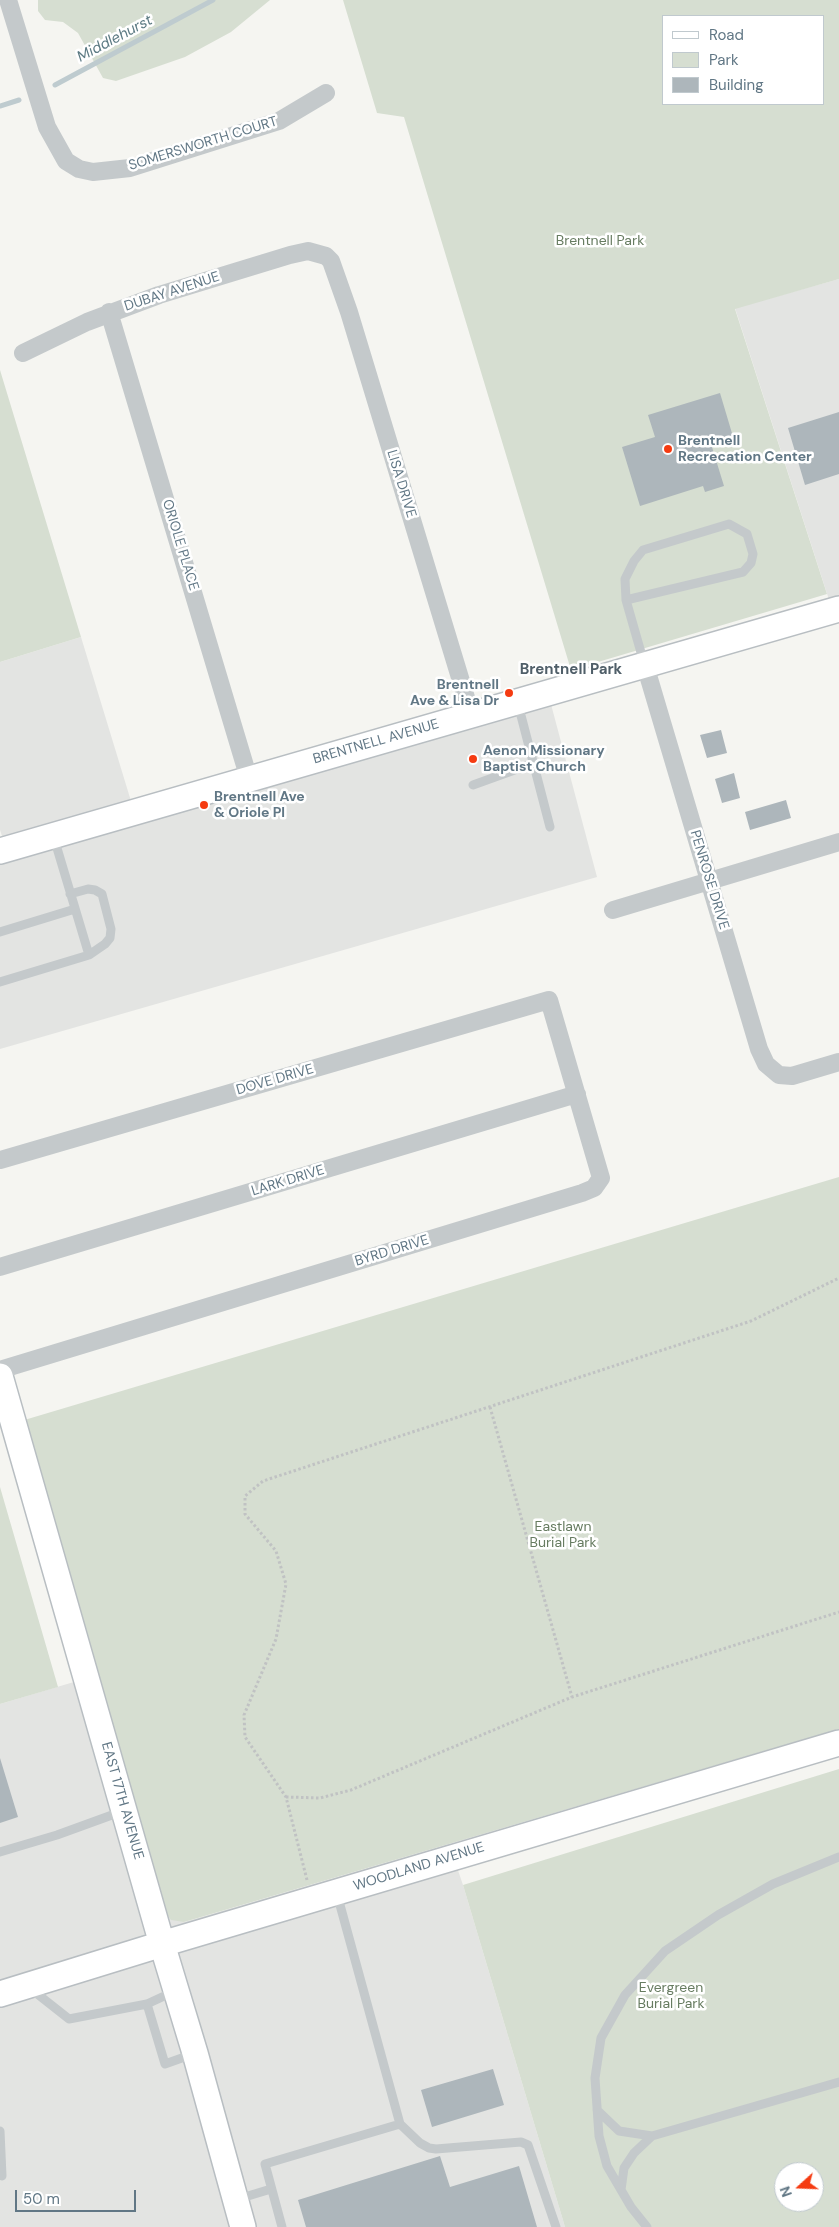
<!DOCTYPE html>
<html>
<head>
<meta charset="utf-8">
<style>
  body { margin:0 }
  #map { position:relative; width:839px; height:2227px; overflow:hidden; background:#f5f5f1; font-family:"DM Sans",sans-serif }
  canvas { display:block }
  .legend { position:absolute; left:662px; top:15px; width:162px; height:90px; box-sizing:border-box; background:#fff; border:1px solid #c0c9ce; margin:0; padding:6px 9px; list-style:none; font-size:15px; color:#617785 }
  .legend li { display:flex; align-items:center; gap:10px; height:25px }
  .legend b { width:25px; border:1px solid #c0c9ce }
  .north { position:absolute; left:774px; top:2162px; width:50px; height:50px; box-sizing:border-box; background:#fff; border:1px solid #c0c9ce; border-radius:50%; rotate:250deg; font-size:14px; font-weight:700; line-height:20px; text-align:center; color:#617785 }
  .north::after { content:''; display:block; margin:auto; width:18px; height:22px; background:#f53b11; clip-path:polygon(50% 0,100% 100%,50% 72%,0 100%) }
  .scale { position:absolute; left:15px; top:2190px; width:121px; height:22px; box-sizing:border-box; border:2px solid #617785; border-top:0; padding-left:6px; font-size:15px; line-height:18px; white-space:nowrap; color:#617785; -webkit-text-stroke:4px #fff; paint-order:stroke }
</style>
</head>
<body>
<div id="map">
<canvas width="839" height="2227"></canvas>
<ul class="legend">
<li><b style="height:6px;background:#fff"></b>Road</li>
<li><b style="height:14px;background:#d6ded1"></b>Park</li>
<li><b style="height:14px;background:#adb6bb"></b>Building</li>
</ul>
<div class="north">N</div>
<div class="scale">50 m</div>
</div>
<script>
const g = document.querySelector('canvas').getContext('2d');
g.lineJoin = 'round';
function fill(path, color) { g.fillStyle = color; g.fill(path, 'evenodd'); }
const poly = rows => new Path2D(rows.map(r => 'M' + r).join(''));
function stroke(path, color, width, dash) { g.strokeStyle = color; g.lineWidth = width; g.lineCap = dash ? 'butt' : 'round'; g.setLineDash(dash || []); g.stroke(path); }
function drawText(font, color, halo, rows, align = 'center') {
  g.font = font + ' "DM Sans",sans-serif'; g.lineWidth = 5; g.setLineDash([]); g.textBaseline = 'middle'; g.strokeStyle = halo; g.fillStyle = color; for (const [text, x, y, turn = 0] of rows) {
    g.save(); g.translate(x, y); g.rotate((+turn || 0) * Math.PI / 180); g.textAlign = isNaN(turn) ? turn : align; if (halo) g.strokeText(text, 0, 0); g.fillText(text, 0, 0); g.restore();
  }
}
const built = poly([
  [839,279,839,607,832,609,735,308],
  [81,637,134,811,548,693,597,877,0,1049,0,850,6,848,0,830,0,662],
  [94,1676,184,1922,449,1844,463,1885,565,2227,0,2227,0,1704]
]);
const green = poly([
  [38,0,270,0,231,32,185,57,116,81,103,78,78,33,63,22,45,20,38,11],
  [343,0,839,0,839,279,735,309,827,594,571,670,404,117,377,113],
  [663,16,823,16,823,104,663,104],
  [0,370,81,637,0,662],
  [839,1177,839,1729,184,1922,171,1920,158,1901,21,1421],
  [0,1487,58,1687,0,1704],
  [839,1769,839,2227,565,2227,463,1885],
  [784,2172,814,2172,814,2202,784,2202]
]);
const stream = poly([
  [55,85,213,0],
  [0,106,19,100]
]);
const building = poly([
  [720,393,734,440,712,447,724,486,705,492,703,486,640,506,622,447,655,437,648,415],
  [839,412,839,474,805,485,788,428],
  [721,730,727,753,707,758,700,735],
  [734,773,740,798,722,803,715,779],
  [786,800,791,818,750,830,745,812],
  [0,1758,18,1817,0,1823],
  [493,2069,504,2105,432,2127,421,2090],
  [440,2156,450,2187,519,2166,537,2227,306,2227,298,2200]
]);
const path = poly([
  [490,1407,572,1697],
  [286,1797,320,1798,351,1790,572,1697,839,1612],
  [307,1880,286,1797,245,1737,244,1715,276,1639,286,1584,276,1551,245,1514,245,1496,263,1481,751,1321,839,1278]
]);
const lane = poly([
  [626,600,743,572,751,563,753,554,747,534,729,524,643,550,634,561,625,579,626,600,644,663],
  [518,704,550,827],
  [473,785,534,763],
  [70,894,88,889,95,890,102,894,111,929,110,938,105,944,89,955],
  [0,932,75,909],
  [0,982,89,955,54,838],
  [0,1852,57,1835,123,1811],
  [31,1989,69,2019,147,2004,175,1991],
  [147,2004,165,2064,193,2054],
  [597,2110,619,2131,652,2136],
  [400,2124,420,2143,429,2148,436,2149,521,2142,528,2145,556,2227],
  [0,2131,2,2176],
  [621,2190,624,2168,634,2153,652,2136,839,2082],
  [238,2199,271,2189],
  [282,2227,265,2164,400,2124,337,1894],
  [647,2227,631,2207,607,2166,599,2136,595,2078,601,2038,625,1995,665,1951,718,1915,773,1884,839,1857]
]);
const street = poly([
  [8,0,47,127,66,161,79,169,93,172,130,168,279,121,326,93],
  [109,312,249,779],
  [23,353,87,322,159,295,290,255,308,251,326,256,331,261,349,312,471,714],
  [645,665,759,1049,766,1064,779,1075,792,1076,839,1062],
  [613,910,839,842],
  [0,1160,549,1000,601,1178,594,1188,582,1193,0,1370],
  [0,1267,577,1094]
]);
const secondary = poly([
  [0,851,839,609],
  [0,1376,162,1944,195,2053,243,2227],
  [0,1994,162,1944,839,1743]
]);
const markers = [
  [668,449,5,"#f53b11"],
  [509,693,5,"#f53b11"],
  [473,759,5,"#f53b11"],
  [204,805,5,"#f53b11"]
];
const streetNames = [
  ["SOMERSWORTH COURT",203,144,-17],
  ["DUBAY AVENUE",172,292,-18],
  ["LISA DRIVE",401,484,73],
  ["ORIOLE PLACE",180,545,73],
  ["BRENTNELL AVENUE",376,742,-16],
  ["PENROSE DRIVE",709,880,73],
  ["DOVE DRIVE",275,1080,-16],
  ["LARK DRIVE",288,1181,-17],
  ["BYRD DRIVE",392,1251,-17],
  ["EAST 17TH AVENUE",122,1801,74],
  ["WOODLAND AVENUE",419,1867,-17]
];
const parkNames = [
  ["Brentnell Park",600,241],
  ["Eastlawn",563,1527],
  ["Burial Park",563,1543],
  ["Evergreen",671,1988],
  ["Burial Park",671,2004]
];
const poiNames = [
  ["Brentnell",678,441],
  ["Recrecation Center",678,457],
  ["Brentnell",499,685,"right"],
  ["Ave & Lisa Dr",499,701,"right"],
  ["Aenon Missionary",483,751],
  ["Baptist Church",483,767],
  ["Brentnell Ave",214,797],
  ["& Oriole Pl",214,813]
];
const waterNames = [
  ["Middlehurst",115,39,-28]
];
const neighbourhoodNames = [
  ["Brentnell Park",571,670]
];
fill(built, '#e3e4e2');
fill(green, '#d6ded1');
stroke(stream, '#becbcf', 5);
fill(building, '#adb6bb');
stroke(secondary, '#b8bec2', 28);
stroke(path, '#c0c2c3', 3, [2.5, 2.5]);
stroke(lane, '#c4c9cb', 9);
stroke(street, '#c4c9cb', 18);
stroke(secondary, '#fff', 25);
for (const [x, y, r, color] of markers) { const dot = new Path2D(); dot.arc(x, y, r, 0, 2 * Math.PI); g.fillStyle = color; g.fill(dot); stroke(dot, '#fff', 2); }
drawText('14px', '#617785', '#fff', streetNames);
drawText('14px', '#677c61', '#fff', parkNames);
drawText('bold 14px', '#617785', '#fff', poiNames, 'left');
drawText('italic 15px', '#5c7a83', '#fff', waterNames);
drawText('bold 15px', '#505f69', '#fff', neighbourhoodNames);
</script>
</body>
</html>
